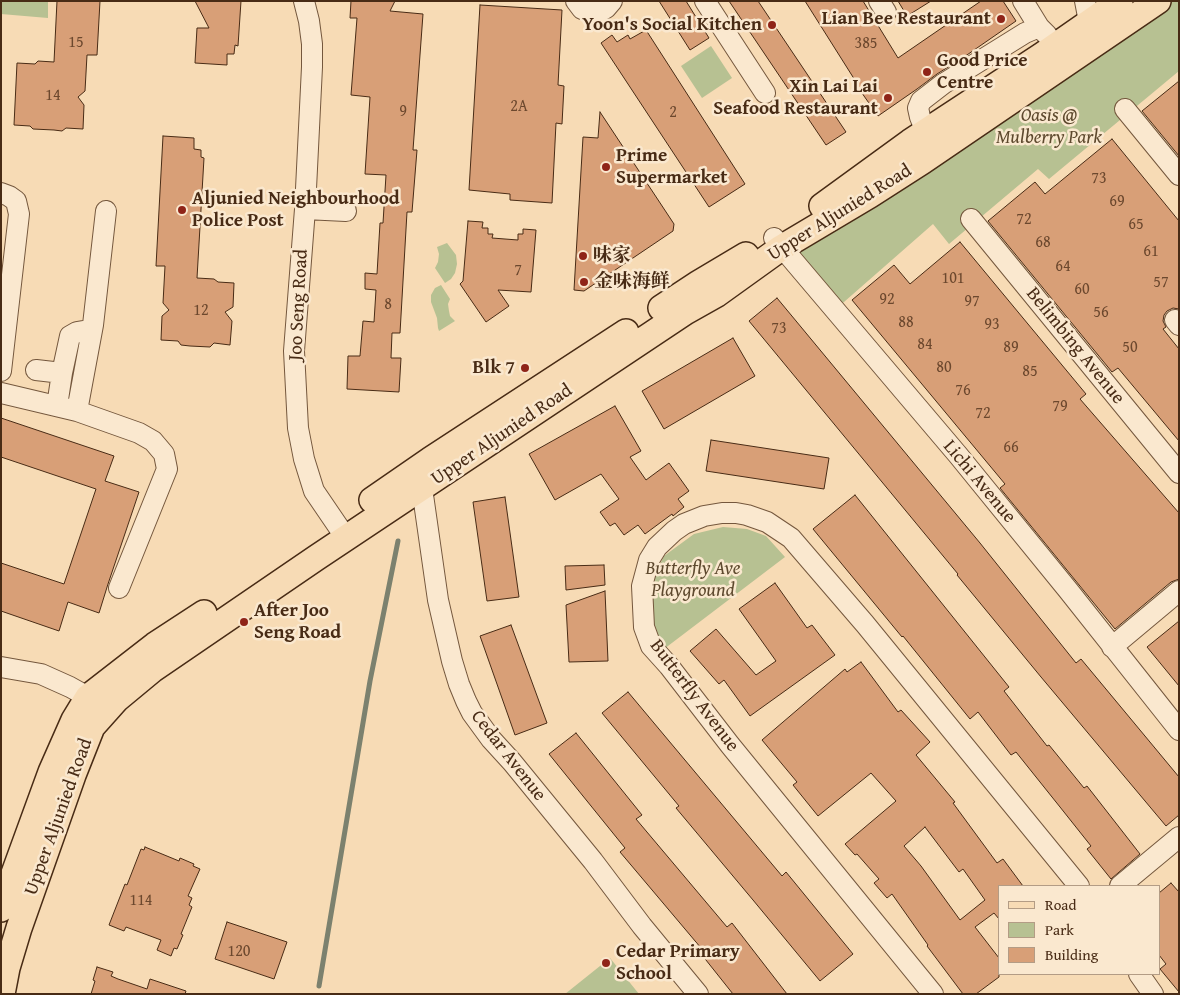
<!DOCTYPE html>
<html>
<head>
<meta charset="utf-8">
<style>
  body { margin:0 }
  #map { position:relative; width:1180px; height:995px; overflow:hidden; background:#f7dbb5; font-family:"Gentium Book Plus",serif }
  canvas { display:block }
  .frame { position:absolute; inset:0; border:2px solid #482b15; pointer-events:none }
  .legend { position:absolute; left:998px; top:885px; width:162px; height:90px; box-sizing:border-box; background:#fae8cf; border:1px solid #b39c85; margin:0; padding:6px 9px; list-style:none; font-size:15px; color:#482b15 }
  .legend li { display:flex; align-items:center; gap:10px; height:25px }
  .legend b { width:25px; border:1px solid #b39c85 }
</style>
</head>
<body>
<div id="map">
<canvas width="1180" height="995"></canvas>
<div class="frame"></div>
<ul class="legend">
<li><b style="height:6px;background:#f7dbb5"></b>Road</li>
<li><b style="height:14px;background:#b7c192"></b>Park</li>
<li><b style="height:14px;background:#d89f77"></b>Building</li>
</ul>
</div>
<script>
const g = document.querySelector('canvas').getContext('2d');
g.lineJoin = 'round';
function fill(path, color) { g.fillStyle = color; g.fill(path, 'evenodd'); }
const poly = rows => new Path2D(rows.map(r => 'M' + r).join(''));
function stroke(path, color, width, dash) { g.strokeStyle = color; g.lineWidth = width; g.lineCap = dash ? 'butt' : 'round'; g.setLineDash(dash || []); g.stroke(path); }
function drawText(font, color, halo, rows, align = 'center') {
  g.font = font + ' "Gentium Book Plus","Noto Serif SC",serif'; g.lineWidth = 5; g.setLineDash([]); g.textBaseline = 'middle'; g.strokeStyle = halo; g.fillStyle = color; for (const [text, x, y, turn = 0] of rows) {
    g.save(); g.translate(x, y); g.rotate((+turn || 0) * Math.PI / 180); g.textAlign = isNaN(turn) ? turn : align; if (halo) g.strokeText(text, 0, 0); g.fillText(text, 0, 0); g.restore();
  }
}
const green = poly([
  [1,1,48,1,48,18,1,14],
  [1165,1,1179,1,1179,71,1049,179,1038,169,949,244,933,224,836,309,791,253],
  [711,46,732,78,702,98,681,66],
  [447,243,456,255,457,264,455,273,451,279,445,283,435,268,438,262,439,254,437,247],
  [441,285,450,299,448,304,449,311,450,316,455,321,439,331,438,328,437,318,431,302,431,295,435,288],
  [723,527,747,529,766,536,785,557,664,649,653,628,650,593,653,579,664,556,694,534],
  [610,958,639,994,565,994]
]);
const stream = poly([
  [319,986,370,681,398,541]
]);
const building = poly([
  [57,1,100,1,97,55,87,55,85,91,78,97,84,105,83,129,66,128,62,131,54,130,33,129,30,126,14,125,17,63,35,64,38,61,54,62,57,1],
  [195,1,241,1,238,46,235,45,234,54,227,54,227,65,195,63,197,28,209,28,195,1],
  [351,1,395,1,390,11,423,14,413,150,417,150,412,212,407,212,400,333,392,333,391,358,401,358,399,392,347,389,348,356,360,356,363,321,374,322,376,290,365,289,365,273,377,274,380,223,383,223,386,175,365,174,370,97,351,95,357,18,350,18,351,1],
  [659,1,686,1,709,38,690,50,659,1],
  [729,1,758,1,846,132,826,145,729,1],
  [805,1,863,1,898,58,981,1,1003,1,1016,21,964,57,937,74,917,89,878,116,857,86,858,85,805,1],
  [898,1,931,1,907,16,898,1],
  [480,5,562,10,558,85,564,86,562,124,556,123,552,203,510,200,510,194,469,190,480,5],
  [646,30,745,184,709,207,601,43,612,35,617,42,628,35,630,39,646,30],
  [1179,81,1179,156,1142,111,1179,81],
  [600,112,674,224,673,231,584,291,574,290,583,137,598,138,600,112],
  [163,136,194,138,194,149,201,150,201,157,204,158,197,278,214,279,218,282,234,283,233,307,225,312,232,321,230,345,214,343,210,347,190,346,181,345,178,341,161,340,162,316,169,310,163,303,165,266,156,266,163,136],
  [1112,139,1179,221,1179,309,1173,308,1167,311,1164,315,1163,321,1166,327,1163,329,1179,349,1179,441,1118,368,1112,372,988,221,1035,182,1045,194,1112,139],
  [468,221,483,222,482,228,488,228,488,234,493,234,492,238,518,240,518,234,523,234,523,229,536,230,531,292,498,290,509,306,486,322,460,284,463,281,468,221],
  [960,242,1086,394,1080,399,1179,513,1179,579,1171,582,1115,629,1000,488,1005,484,852,300,894,265,910,284,960,242],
  [777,298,980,543,1076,663,1081,659,1179,777,1179,815,1166,826,1041,677,957,575,958,574,749,321,777,298],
  [733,338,755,376,664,429,642,391,733,338],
  [615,406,641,451,630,457,646,480,669,463,689,491,678,499,684,507,673,516,672,514,645,534,638,525,624,535,615,523,610,526,600,512,619,499,601,474,555,500,529,454,615,406],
  [1,418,114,456,105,481,139,492,108,584,99,613,68,602,59,631,1,611,1,563,64,584,96,489,1,457,1,418],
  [711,440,829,458,824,489,706,471,711,440],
  [855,495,1009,687,1004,691,1047,746,1049,745,1084,788,1087,786,1140,854,1111,879,1087,849,1091,846,1060,807,1016,752,1011,755,978,712,970,719,903,636,902,637,813,529,855,495],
  [505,497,519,597,487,601,473,502,505,497],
  [604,565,605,585,566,590,565,566,604,565],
  [775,583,807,628,812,625,835,655,750,716,724,680,719,684,690,651,716,629,756,675,776,661,739,609,775,583],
  [605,591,608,661,569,662,566,605,605,591],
  [1179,621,1179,686,1147,647,1179,621],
  [511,625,547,723,515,735,480,636,511,625],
  [861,662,898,712,901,710,930,742,916,755,955,802,953,803,997,863,1003,859,1023,886,999,886,999,919,994,913,975,927,999,958,999,977,976,994,963,994,927,946,928,945,892,894,887,898,874,883,879,879,857,854,855,855,845,844,896,801,871,773,818,816,793,785,797,782,762,740,845,669,847,672,861,662],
  [925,827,959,872,963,869,985,900,960,920,921,866,904,846,925,827],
  [628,692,782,876,786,872,853,954,820,981,753,900,676,808,679,806,602,713,628,692],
  [576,733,642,815,636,819,727,927,732,923,787,994,733,994,698,950,701,948,620,852,625,848,549,754,576,733],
  [145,847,179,861,180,858,194,864,193,866,200,869,188,896,192,898,189,905,192,907,181,934,183,935,177,949,174,948,171,956,157,950,161,940,126,927,124,931,109,925,125,884,127,885,141,849,144,850,145,847],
  [1171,883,1179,892,1179,992,1160,969,1166,964,1159,955,1159,893,1171,883],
  [227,922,287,942,274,979,215,959,227,922],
  [97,967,113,972,111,976,118,979,147,989,150,979,186,991,185,994,91,994,95,981,93,980,97,967]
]);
const minor = poly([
  [304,1,309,21,312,44,312,67,305,209,294,351,298,428,304,459,314,491,346,538],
  [576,1,582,9,590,12,599,12,606,8,612,1],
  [705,1,765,93],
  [879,1,886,12],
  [1023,1,1039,27,1047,35],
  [1085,1,1089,22],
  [1125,109,1179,175],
  [934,144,926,132,920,117,918,108,921,101,943,84,1025,33,1039,27],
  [1,193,9,196,16,201,19,214,1,371],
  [305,209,346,211],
  [971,219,1179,473],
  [774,238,958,455,1068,590,1179,730],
  [1175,320,1179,325],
  [36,370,62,373],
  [1,393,77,411,139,433,153,441,164,454,167,469,119,588],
  [57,406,62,373,70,336,77,332,83,331,91,332],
  [77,411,93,325,106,211],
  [415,477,422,488,438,600,452,661,459,684,466,701,472,713,491,739,512,762,593,861,642,926,698,994],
  [1112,647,1179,591],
  [1,667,41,674,70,687,88,697,99,706],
  [1120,886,1179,837],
  [1139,974,1153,994],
  [933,994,730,745,669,666,651,646,644,627,642,586,649,560,657,547,674,531,684,524,704,516,722,513,736,513,747,515,767,522,791,538,865,624,1079,886]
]);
const major = poly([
  [822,206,910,142,1041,56,1120,1],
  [661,308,699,283,746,255],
  [372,500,430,460,626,332],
  [1,909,51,772,74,720,88,697,155,645,204,613],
  [2,994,7,968,19,928,73,775,92,727,117,699,152,670,316,558,685,312,717,294,781,248,870,195,923,161,1158,1]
]);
const markers = [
  [1001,19,5,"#8f2418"],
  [772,25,5,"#8f2418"],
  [927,72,5,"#8f2418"],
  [888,98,5,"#8f2418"],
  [606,167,5,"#8f2418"],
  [182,210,5,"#8f2418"],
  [583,256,5,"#8f2418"],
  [584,282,5,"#8f2418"],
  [525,368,5,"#8f2418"],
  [244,622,5,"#8f2418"],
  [606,963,5,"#8f2418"]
];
const numberNames = [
  ["15",76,43],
  ["385",866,44],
  ["14",53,96],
  ["2A",519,107],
  ["9",403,112],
  ["2",673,113],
  ["73",1099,179],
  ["69",1117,202],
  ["72",1024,220],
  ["65",1136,225],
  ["68",1043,243],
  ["61",1151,252],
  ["64",1063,267],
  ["7",518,271],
  ["101",953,279],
  ["57",1161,283],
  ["60",1082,290],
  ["92",887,300],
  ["97",972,302],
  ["8",388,305],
  ["12",201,311],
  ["56",1101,313],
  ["88",906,323],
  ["93",992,325],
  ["73",779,329],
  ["84",925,345],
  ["89",1011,348],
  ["50",1130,348],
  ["80",944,368],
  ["85",1030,372],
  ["76",963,391],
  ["79",1060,407],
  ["72",983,414],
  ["66",1011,448],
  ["114",141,901],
  ["120",239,952]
];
const poiNames = [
  ["Lian Bee Restaurant",991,19,"right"],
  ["Yoon's Social Kitchen",762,25,"right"],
  ["Good Price",937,61],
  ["Centre",937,83],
  ["Xin Lai Lai",878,87,"right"],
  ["Seafood Restaurant",878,109,"right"],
  ["Prime",616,156],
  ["Supermarket",616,178],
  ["Aljunied Neighbourhood",192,199],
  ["Police Post",192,221],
  ["味家",593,256],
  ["金味海鲜",594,282],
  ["Blk 7",515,368,"right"],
  ["After Joo",254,611],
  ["Seng Road",254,633],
  ["Cedar Primary",616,952],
  ["School",616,974]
];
const parkNames = [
  ["Oasis @",1049,116],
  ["Mulberry Park",1049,138],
  ["Butterfly Ave",693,569],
  ["Playground",693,591]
];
const streetNames = [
  ["Upper Aljunied Road",840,213,-32],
  ["Joo Seng Road",299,305,-87],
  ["Belimbing Avenue",1075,346,51],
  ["Upper Aljunied Road",502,435,-34],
  ["Lichi Avenue",979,482,50],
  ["Butterfly Avenue",694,696,53],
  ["Cedar Avenue",508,756,52],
  ["Upper Aljunied Road",59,817,-70]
];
fill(green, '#b7c192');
stroke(stream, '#7c816e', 5);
fill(building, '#d89f77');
stroke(building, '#482b15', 1);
stroke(minor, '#74573d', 22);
stroke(major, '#482b15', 28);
stroke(minor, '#fae8cf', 20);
stroke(major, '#f7dbb5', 25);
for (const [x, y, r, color] of markers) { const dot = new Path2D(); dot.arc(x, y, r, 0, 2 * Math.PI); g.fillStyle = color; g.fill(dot); stroke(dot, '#fae8cf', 2); }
drawText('16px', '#6c482e', null, numberNames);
drawText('bold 19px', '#482b15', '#fae8cf', poiNames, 'left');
drawText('italic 19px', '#5e492e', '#fae8cf', parkNames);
drawText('19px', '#482b15', '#fae8cf', streetNames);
</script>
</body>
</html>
